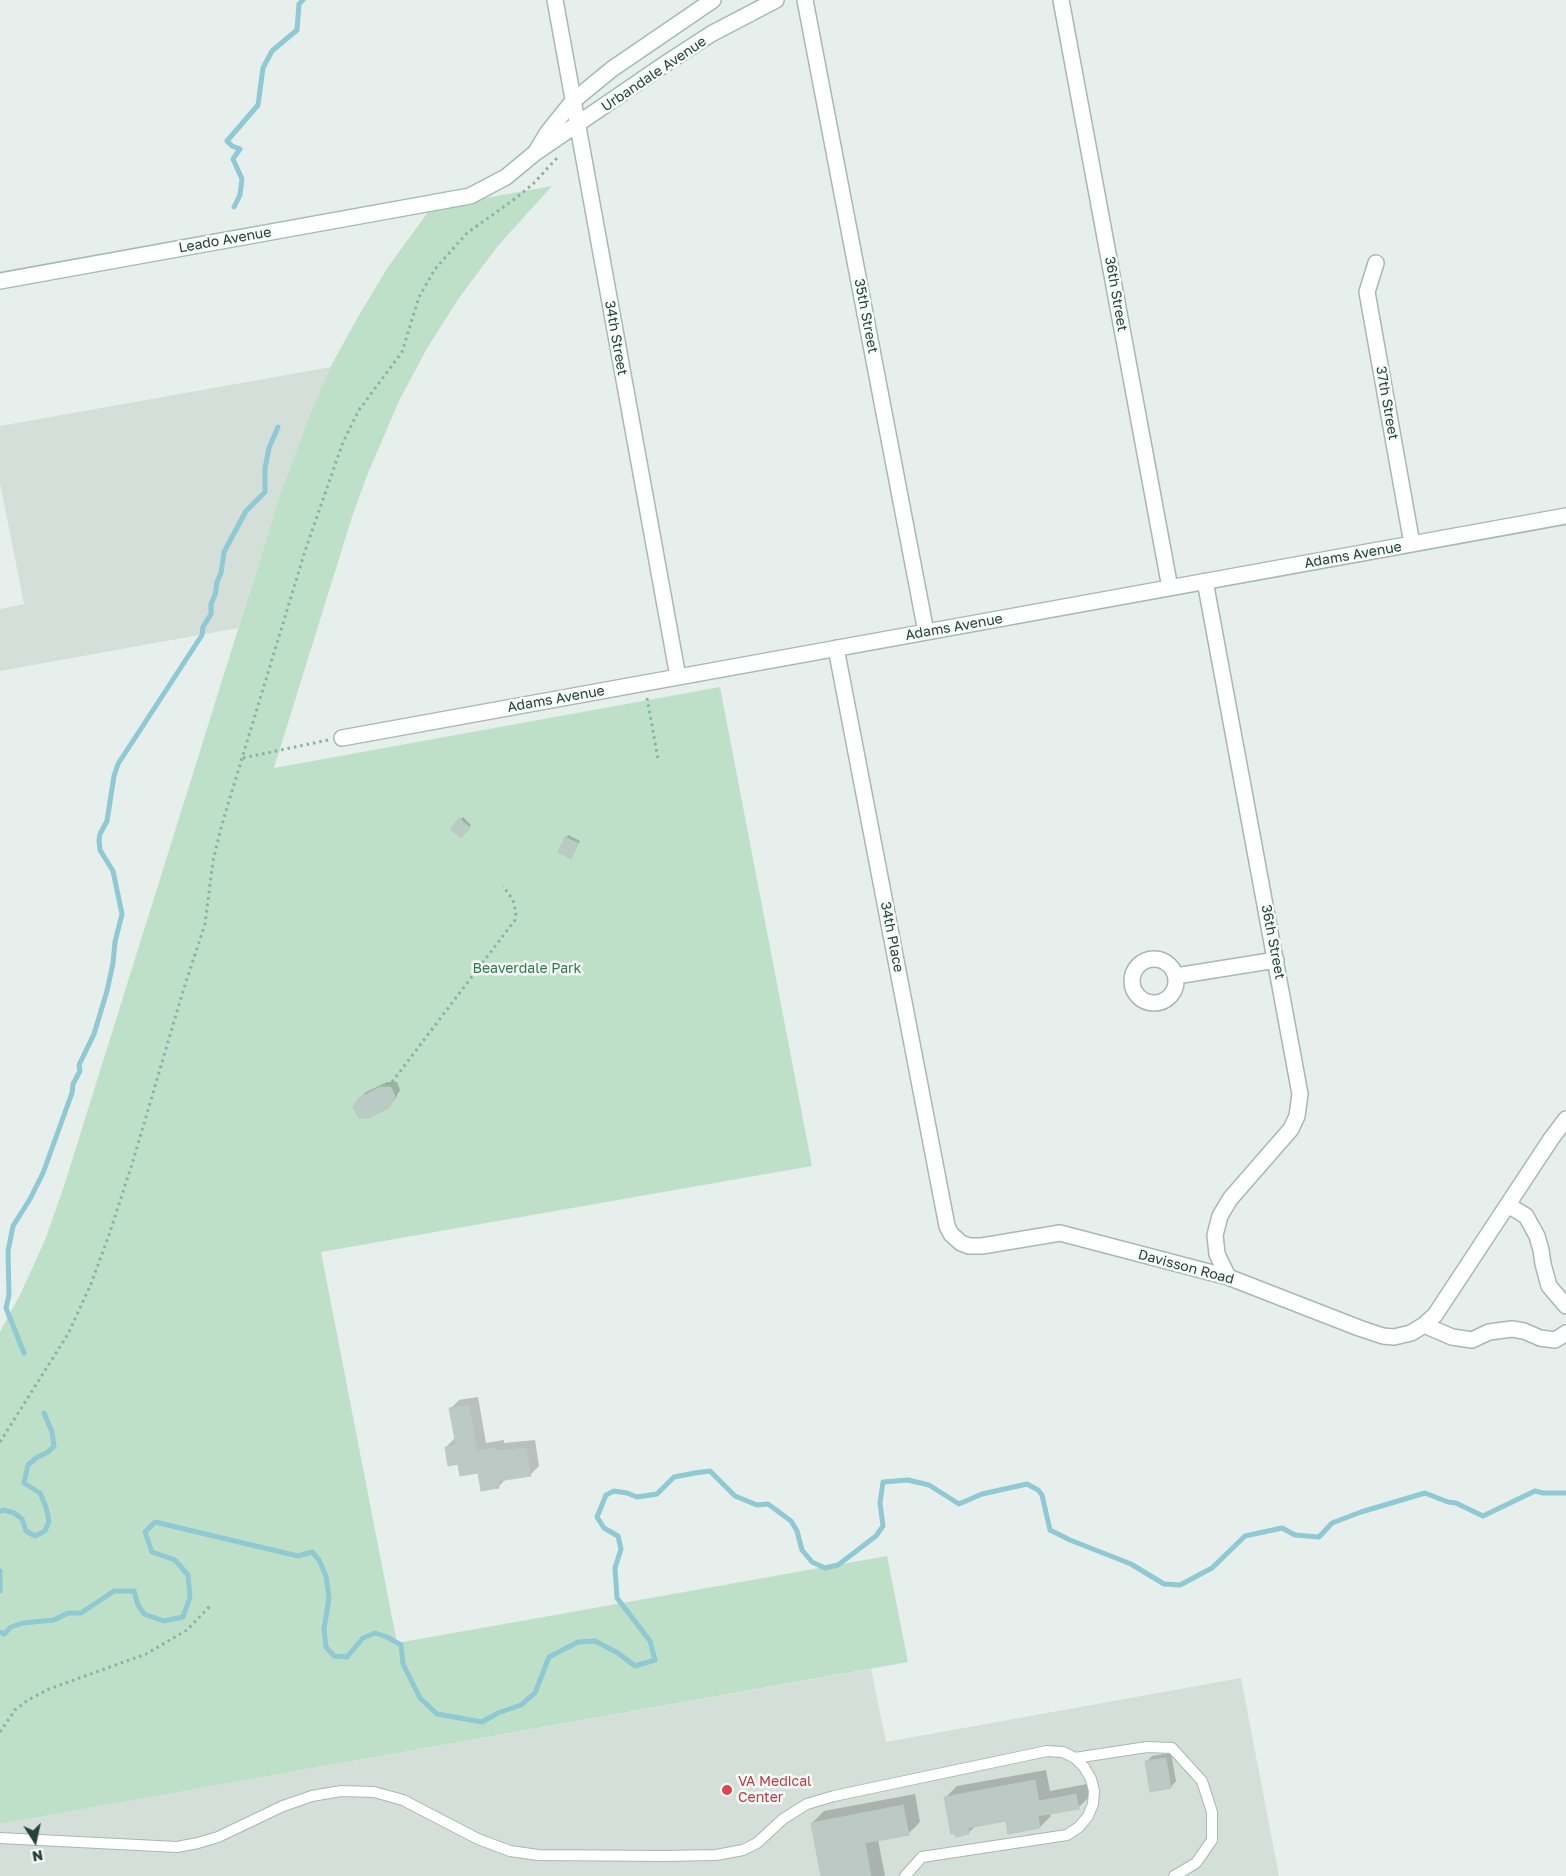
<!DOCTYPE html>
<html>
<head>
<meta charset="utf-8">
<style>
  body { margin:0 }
  #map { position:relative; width:1566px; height:1876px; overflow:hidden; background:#e6efeb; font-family:"Golos Text",sans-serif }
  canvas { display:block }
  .north { position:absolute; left:10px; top:1816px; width:50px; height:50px; -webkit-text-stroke:4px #f7fbf9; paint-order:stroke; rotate:170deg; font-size:14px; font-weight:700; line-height:20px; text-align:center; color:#24423a }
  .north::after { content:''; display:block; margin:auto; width:18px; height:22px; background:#24423a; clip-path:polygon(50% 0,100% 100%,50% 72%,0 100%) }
</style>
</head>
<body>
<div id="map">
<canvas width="1566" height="1876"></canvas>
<div class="north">N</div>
</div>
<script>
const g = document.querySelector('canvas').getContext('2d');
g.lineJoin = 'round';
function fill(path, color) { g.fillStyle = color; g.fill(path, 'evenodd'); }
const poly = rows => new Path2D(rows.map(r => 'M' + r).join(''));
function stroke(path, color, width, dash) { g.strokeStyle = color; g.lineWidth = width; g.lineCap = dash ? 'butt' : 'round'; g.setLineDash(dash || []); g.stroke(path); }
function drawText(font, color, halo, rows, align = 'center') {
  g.font = font + ' "Golos Text",sans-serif'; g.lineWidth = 5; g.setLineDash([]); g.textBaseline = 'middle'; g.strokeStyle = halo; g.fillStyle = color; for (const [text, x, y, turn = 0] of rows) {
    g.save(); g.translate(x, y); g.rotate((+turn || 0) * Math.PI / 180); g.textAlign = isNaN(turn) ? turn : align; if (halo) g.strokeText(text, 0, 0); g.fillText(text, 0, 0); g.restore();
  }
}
const built = poly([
  [331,367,312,409,280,495,238,628,0,671,0,609,24,604,0,483,0,426],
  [871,1669,886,1742,1241,1678,1279,1876,0,1876,0,1824]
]);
const green = poly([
  [552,186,497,247,459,298,426,350,399,401,368,473,352,517,274,768,720,687,812,1166,321,1252,397,1643,887,1556,908,1662,0,1824,0,1332,21,1293,45,1240,64,1186,280,495,312,409,332,364,359,315,388,267,431,208]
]);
const shadow = poly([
  [463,817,471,825,461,836,452,829],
  [568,835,580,841,571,857,566,838],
  [387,1082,397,1082,400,1090,395,1099,389,1106,360,1098,366,1092],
  [478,1397,486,1443,504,1440,504,1443,535,1440,539,1466,530,1475,506,1479,498,1487,479,1471,459,1463,446,1447,455,1438,450,1409,459,1400],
  [1171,1753,1176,1781,1171,1787,1146,1762,1152,1756],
  [1046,1770,1050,1791,1087,1784,1089,1797,1078,1808,1050,1813,1051,1816,1040,1827,1007,1820,977,1825,968,1833,946,1797,957,1786],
  [915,1794,920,1822,908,1834,878,1840,885,1876,822,1876,812,1823,824,1811]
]);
const stream = poly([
  [234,207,240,195,242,179,233,159,240,149,232,146,227,141,258,105,263,68,272,51,297,30,299,4,303,0],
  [24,1353,6,1308,9,1295,8,1251,13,1226,30,1199,43,1173,72,1093,73,1084,80,1071,79,1065,94,1034,107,991,113,963,115,942,122,914,113,871,100,850,99,840,100,834,107,821,114,776,118,764,202,635,203,627,211,614,211,604,215,595,217,582,221,573,224,552,246,511,265,492,265,468,269,448,278,427],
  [0,1511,4,1510,14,1513,22,1519,26,1531,35,1536,45,1531,49,1521,46,1507,40,1493,24,1483,28,1465,36,1458,48,1452,54,1446,52,1432,44,1413],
  [0,1571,0,1591],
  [0,1632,4,1634,11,1627,23,1623,54,1620,68,1613,81,1613,114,1591,134,1591,138,1605,144,1614,164,1621,183,1617,190,1597,188,1575,175,1560,152,1552,145,1532,155,1522,298,1556,312,1552,319,1560,326,1576,329,1598,324,1629,326,1647,334,1656,347,1657,363,1638,375,1633,387,1637,401,1645,403,1664,420,1698,437,1714,482,1722,498,1713,521,1705,535,1693,549,1657,578,1642,595,1641,618,1653,635,1666,655,1660,650,1641,617,1598,615,1568,621,1549,618,1536,604,1528,597,1517,606,1495,614,1491,627,1493,637,1497,657,1494,674,1477,695,1473,710,1471,735,1496,757,1505,768,1504,791,1521,797,1531,802,1550,812,1562,825,1568,838,1565,876,1536,883,1526,880,1503,883,1482,908,1480,929,1485,959,1504,982,1494,1027,1484,1038,1490,1042,1495,1050,1530,1070,1540,1131,1564,1164,1584,1180,1585,1212,1568,1245,1536,1282,1528,1295,1535,1319,1537,1332,1523,1361,1512,1425,1493,1448,1502,1456,1503,1483,1516,1535,1491,1543,1493,1566,1493]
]);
const building = poly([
  [459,818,470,828,461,838,450,829,459,818],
  [565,837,578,843,571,859,558,852,565,837],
  [380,1087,391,1087,395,1096,390,1107,369,1118,359,1118,353,1107,359,1098,380,1087],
  [469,1405,477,1451,495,1448,496,1451,526,1448,531,1476,498,1481,499,1488,481,1491,478,1473,460,1476,458,1464,448,1466,445,1447,456,1445,449,1408,469,1405],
  [1166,1758,1171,1788,1150,1792,1145,1761,1166,1758],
  [1035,1780,1039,1801,1076,1794,1079,1809,1038,1816,1040,1828,1008,1834,1006,1821,968,1828,969,1834,956,1837,955,1834,951,1834,944,1797,1035,1780],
  [903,1805,909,1835,865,1843,871,1876,821,1876,811,1823,903,1805]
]);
const path = poly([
  [647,698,658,759],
  [243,758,328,740],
  [392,1082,515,920,516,913,513,900,503,886],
  [0,1442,68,1334,91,1284,109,1235,133,1161,183,991,205,924,213,861,222,824,305,551,343,442,359,410,402,352,419,297,435,269,467,233,516,198,533,184,557,158],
  [0,1732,15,1710,28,1700,49,1689,146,1654,187,1630,210,1606]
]);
const lane = poly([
  [1075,1758,1147,1747,1172,1748,1202,1781,1212,1812,1212,1840,1196,1863,1174,1876],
  [0,1838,177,1847,198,1843,218,1837,283,1806,312,1796,341,1791,374,1792,403,1800,478,1839,510,1851,538,1855,664,1856,716,1855,743,1850,757,1843,783,1819,807,1804,834,1796,1047,1751,1063,1752,1075,1758,1084,1767,1091,1779,1094,1791,1093,1804,1088,1816,1079,1827,1067,1835,922,1857,905,1876]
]);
const street = poly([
  [555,0,678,677],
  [805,0,926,632],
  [1061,0,1170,588],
  [1376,263,1367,292,1412,544],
  [1205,581,1300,1094,1297,1116,1291,1129,1230,1199,1220,1216,1215,1235,1217,1254,1228,1277],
  [836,648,947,1226,951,1234,961,1243,969,1246,982,1246,1060,1233,1228,1277,1359,1328,1383,1336,1394,1337,1411,1333,1424,1325,1435,1315,1551,1139,1566,1119],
  [342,738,1566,516],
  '1132 981a22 22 0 1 1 44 0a22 22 0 1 1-44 0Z',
  [1176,976,1276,960],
  [1508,1205,1526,1216,1537,1236,1541,1250,1543,1264,1549,1286,1566,1306],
  [1424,1325,1452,1337,1472,1340,1489,1332,1512,1329,1524,1331,1540,1338,1555,1340,1566,1333]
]);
const secondary = poly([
  [537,150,548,132,573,101,612,69,713,0],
  [0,281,470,196,506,177,535,153,668,62,711,34,776,0]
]);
const markers = [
  [727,1790,6,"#e0444e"]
];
const streetNames = [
  ["Urbandale Avenue",654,74,-34],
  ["Leado Avenue",225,240,-10],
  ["36th Street",1116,294,80],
  ["35th Street",866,316,79],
  ["34th Street",616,338,80],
  ["37th Street",1387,403,80],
  ["Adams Avenue",1353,555,-10],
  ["Adams Avenue",954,627,-10],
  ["Adams Avenue",556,699,-10],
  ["34th Place",892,937,79],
  ["36th Street",1273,942,79],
  ["Davisson Road",1186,1267,15]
];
const parkNames = [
  ["Beaverdale Park",527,969]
];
const healthNames = [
  ["VA Medical",738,1782],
  ["Center",738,1798]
];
fill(built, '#d4dfda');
fill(green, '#bfe0c8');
fill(shadow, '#0003');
stroke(stream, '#8ec9d4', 5);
fill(building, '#bbcac4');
stroke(building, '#b8c9c2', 1);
stroke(lane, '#a8b8b2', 12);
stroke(street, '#a8b8b2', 18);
stroke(secondary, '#a4bbb3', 18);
stroke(path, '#86b3a5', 3, [2.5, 4]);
stroke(lane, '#fff', 10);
stroke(street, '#fff', 15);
stroke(secondary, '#fff', 15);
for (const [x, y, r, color] of markers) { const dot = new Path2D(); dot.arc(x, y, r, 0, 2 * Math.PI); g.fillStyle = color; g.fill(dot); stroke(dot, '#f7fbf9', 2); }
drawText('14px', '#24423a', '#f7fbf9', streetNames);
drawText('14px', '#2d7a4b', '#f7fbf9', parkNames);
drawText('14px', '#be3a42', '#f7fbf9', healthNames, 'left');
</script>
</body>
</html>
